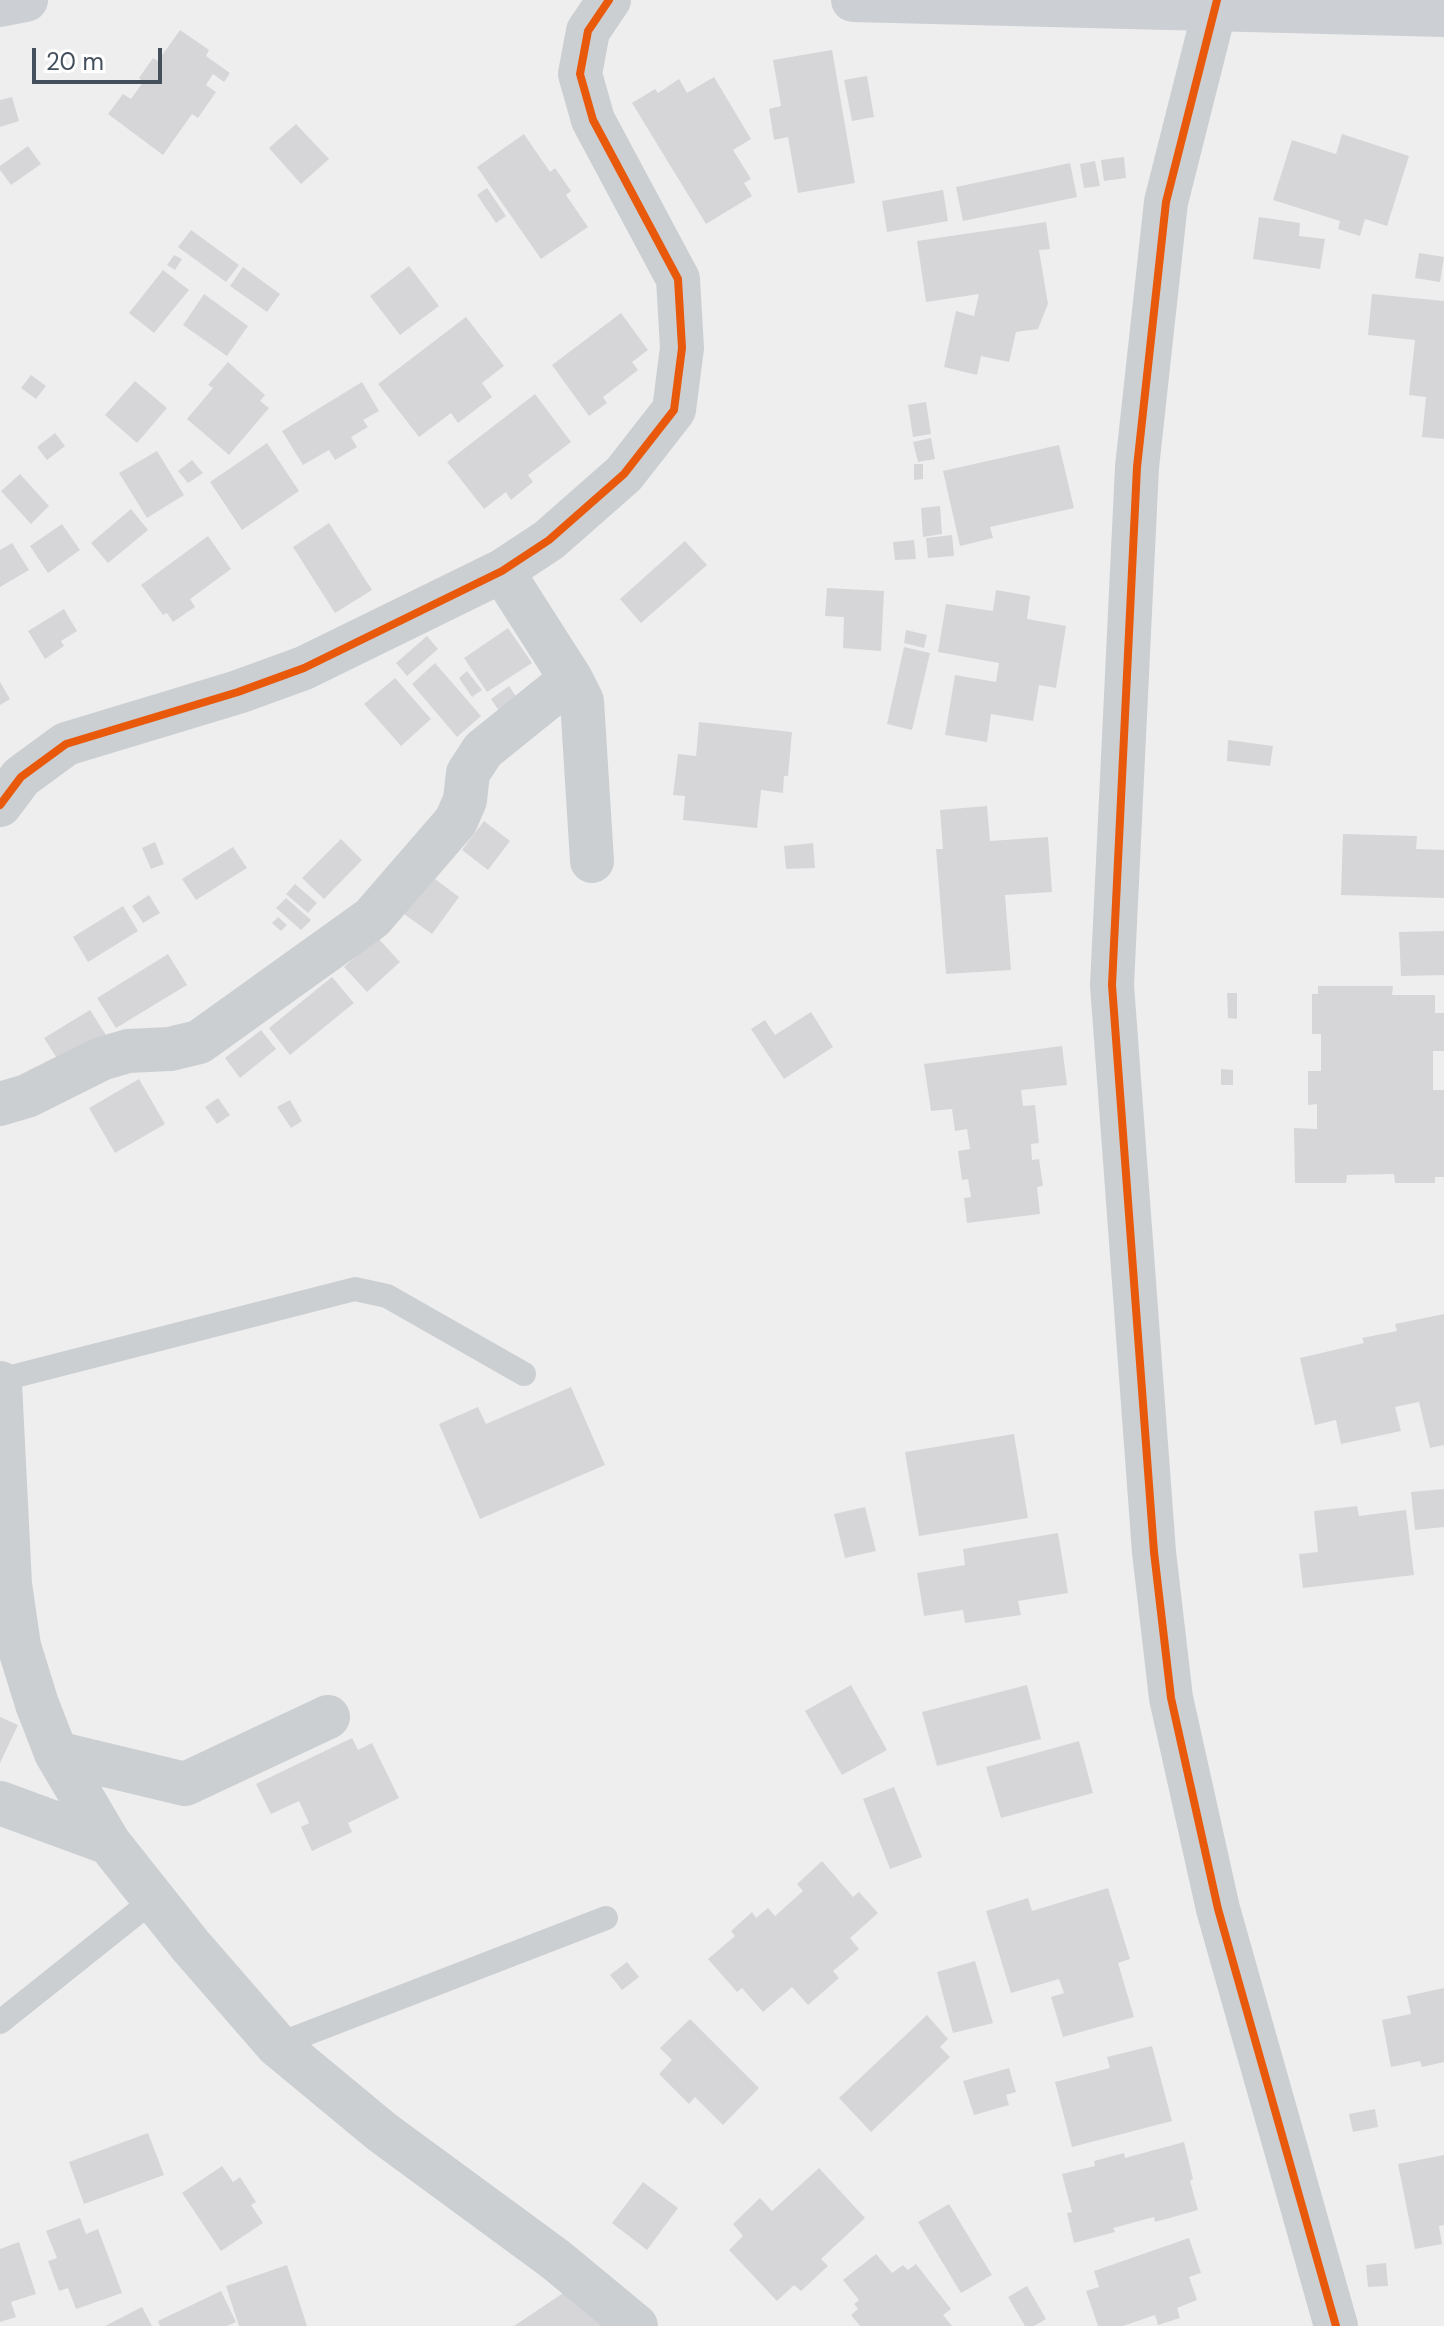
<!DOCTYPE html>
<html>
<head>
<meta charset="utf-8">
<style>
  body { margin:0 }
  #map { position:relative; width:1444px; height:2326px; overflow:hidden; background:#efeeee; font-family:"DM Sans",sans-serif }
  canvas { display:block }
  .scale { position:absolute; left:32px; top:48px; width:130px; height:36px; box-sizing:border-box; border:4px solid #444f5c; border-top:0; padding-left:10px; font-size:24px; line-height:28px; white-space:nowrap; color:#444f5c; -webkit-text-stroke:6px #fff; paint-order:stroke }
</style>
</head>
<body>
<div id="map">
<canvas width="1444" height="2326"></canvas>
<div class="scale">20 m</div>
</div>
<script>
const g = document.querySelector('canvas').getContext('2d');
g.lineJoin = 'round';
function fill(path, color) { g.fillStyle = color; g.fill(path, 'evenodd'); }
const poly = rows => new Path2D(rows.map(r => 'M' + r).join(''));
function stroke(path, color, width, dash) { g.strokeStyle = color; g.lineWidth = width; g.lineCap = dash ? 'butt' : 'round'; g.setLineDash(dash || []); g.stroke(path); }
const building = poly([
  [180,30,209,50,206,56,230,73,224,82,213,74,206,85,216,92,198,118,192,114,163,155,108,114,123,94,131,99,143,82,139,78,153,58,158,61],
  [832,50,855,183,798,193,788,137,774,140,769,109,781,106,773,60],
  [867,76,874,117,852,121,844,80],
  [714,77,751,139,733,150,751,179,744,183,752,196,706,224,632,103,655,89,658,93,679,79,687,93],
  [12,97,19,121,0,127,0,100],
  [296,124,329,159,301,184,269,148],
  [524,134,550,172,555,168,571,191,566,195,588,227,541,259,477,167],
  [1342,134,1409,156,1387,226,1365,219,1360,236,1338,229,1340,221,1273,200,1292,140,1336,154],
  [28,146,41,164,11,185,0,170,0,166],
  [1124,157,1126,178,1104,181,1101,160],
  [1095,161,1100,186,1084,188,1080,164],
  [1070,163,1077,197,963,221,956,187],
  [487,188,506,216,496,223,477,195],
  [943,190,948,221,887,232,882,201],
  [1259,217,1300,223,1299,236,1325,239,1320,269,1253,259],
  [1046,222,1050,249,1039,250,1048,304,1038,329,1016,332,1009,362,981,356,977,375,944,367,956,311,974,316,979,294,926,302,917,241],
  [191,230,239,265,226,282,178,247],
  [1419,253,1444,257,1440,282,1415,278],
  [174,255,182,259,175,270,167,265],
  [409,266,439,306,400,335,370,296],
  [243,267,280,294,267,312,230,286],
  [163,270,189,290,154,333,129,313],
  [204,294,248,326,227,356,183,325],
  [1372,294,1444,301,1444,439,1422,437,1426,397,1409,395,1415,340,1368,335],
  [621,313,648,350,632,362,638,370,603,397,607,403,589,416,552,365],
  [466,317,504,366,482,383,492,397,458,423,451,413,419,437,378,384],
  [228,362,265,395,260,401,269,408,229,455,187,419,213,388,208,385],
  [31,375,46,386,36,399,21,388],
  [135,381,167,408,137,443,105,415],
  [362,382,379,411,363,420,368,427,351,437,357,447,335,460,329,450,303,465,282,431],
  [535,394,571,442,528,475,533,482,511,500,506,492,484,509,447,462],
  [926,402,931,434,913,437,908,405],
  [55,433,65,446,47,460,37,447],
  [931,438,935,459,918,462,913,442],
  [267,443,299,491,242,530,210,482],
  [1059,445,1074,508,990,527,993,538,960,546,943,471],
  [157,451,184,495,147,518,119,473],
  [192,460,203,473,188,483,178,471],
  [914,464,923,464,923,479,914,480],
  [20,474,49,506,31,524,1,491],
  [940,506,942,534,923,537,921,508],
  [131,509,148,530,108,563,91,543],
  [329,523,372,590,335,613,293,547],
  [62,524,80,550,48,573,30,546],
  [952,535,954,556,928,558,926,538],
  [208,536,231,569,190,599,195,607,173,622,167,613,163,615,141,585],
  [914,540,916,559,895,560,893,542],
  [685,541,707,565,641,623,620,599],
  [12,543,29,570,0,587,0,550],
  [827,588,884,591,881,651,843,648,844,617,825,616],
  [996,590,1030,596,1027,619,1066,626,1056,688,1039,685,1033,721,991,714,987,742,945,735,955,675,996,682,999,663,938,652,946,604,993,611],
  [64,609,77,631,61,641,64,646,45,659,28,631],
  [508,628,532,663,487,692,464,658],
  [906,630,927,635,924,648,904,643],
  [427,636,438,649,407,676,396,663],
  [904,647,930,653,912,730,887,724],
  [435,663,481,716,457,737,412,684],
  [467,671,482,690,472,697,459,678],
  [395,678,431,719,401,746,364,704],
  [0,682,10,699,0,705],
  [509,686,522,705,503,717,491,699],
  [699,722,792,732,788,776,784,776,783,793,761,790,757,828,683,820,685,796,673,795,678,754,696,756],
  [1228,740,1273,746,1270,766,1227,761],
  [987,806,990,841,1048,837,1052,892,1005,895,1011,970,946,974,936,849,943,849,940,810],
  [484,821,510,841,488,870,462,850],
  [1343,834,1417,836,1416,849,1444,850,1444,898,1341,895],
  [341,839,362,860,324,899,302,878],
  [155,842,164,864,151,869,142,848],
  [813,843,815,868,786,869,784,846],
  [233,847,247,868,196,900,182,879],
  [431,876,459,897,432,934,404,914],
  [295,884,317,903,308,913,286,894],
  [149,895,160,913,143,923,132,906],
  [286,898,311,920,301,930,276,908],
  [123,906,138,931,88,962,73,937],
  [278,917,287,925,281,931,272,923],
  [1444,931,1444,975,1401,976,1399,932],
  [377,937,400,962,367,992,344,967],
  [168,954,187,985,116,1028,97,998],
  [332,977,354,1003,290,1055,269,1028],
  [1318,986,1393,986,1392,995,1435,995,1435,1013,1444,1013,1444,1051,1433,1051,1433,1090,1444,1090,1444,1177,1435,1177,1435,1183,1395,1183,1394,1174,1347,1175,1346,1183,1295,1183,1294,1128,1317,1129,1317,1104,1308,1105,1308,1071,1321,1071,1321,1034,1312,1034,1312,994,1318,994],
  [1227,993,1237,993,1237,1019,1228,1018],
  [90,1010,108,1038,62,1066,44,1038],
  [811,1012,833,1047,784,1079,751,1029,765,1020,775,1035],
  [261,1030,276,1049,240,1078,225,1058],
  [1062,1046,1067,1085,1021,1090,1023,1106,1035,1105,1039,1143,1031,1144,1032,1160,1039,1159,1043,1186,1037,1187,1040,1214,967,1223,964,1198,971,1197,968,1179,962,1180,958,1151,970,1149,967,1129,955,1131,952,1109,931,1111,924,1064],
  [1221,1069,1233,1070,1233,1085,1221,1085],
  [139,1079,165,1124,115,1153,89,1108],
  [218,1098,230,1115,217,1124,205,1107],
  [290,1100,302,1121,291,1128,277,1107],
  [1444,1314,1444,1445,1430,1448,1419,1402,1395,1407,1401,1431,1341,1444,1336,1420,1315,1425,1300,1358,1364,1343,1362,1338,1397,1331,1395,1324],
  [571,1387,605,1465,480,1519,439,1424,478,1407,486,1424],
  [1014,1434,1028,1518,919,1536,905,1452],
  [1444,1489,1444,1527,1415,1530,1411,1492],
  [1357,1506,1359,1516,1406,1510,1414,1575,1303,1588,1299,1554,1318,1552,1314,1511],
  [865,1507,876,1551,845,1558,834,1514],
  [1058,1533,1068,1593,1018,1601,1021,1615,965,1623,963,1610,924,1616,917,1573,965,1565,963,1549],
  [851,1685,887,1750,842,1775,805,1711],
  [1027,1685,1041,1739,937,1766,922,1712],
  [0,1717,18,1725,0,1763],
  [352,1738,358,1750,372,1743,399,1798,348,1823,352,1832,312,1851,301,1827,309,1823,299,1801,271,1814,256,1784],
  [1079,1741,1093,1793,1001,1818,986,1767],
  [894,1787,922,1857,890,1869,863,1799],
  [822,1861,853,1897,859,1892,878,1913,850,1938,859,1949,833,1971,839,1978,808,2005,792,1987,763,2012,742,1988,737,1992,708,1959,735,1936,731,1931,752,1912,756,1918,768,1908,775,1916,803,1891,797,1884],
  [1108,1888,1130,1959,1118,1963,1134,2017,1063,2037,1051,1997,1064,1993,1059,1979,1011,1993,986,1911,1028,1898,1032,1911],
  [975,1961,993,2023,953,2033,937,1972],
  [627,1962,639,1977,622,1990,610,1975],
  [1444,1988,1444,2062,1422,2067,1420,2061,1391,2067,1382,2020,1411,2014,1407,1996],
  [927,2015,948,2039,940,2047,950,2057,871,2132,839,2098],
  [690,2019,759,2088,723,2125,695,2097,689,2104,659,2074,672,2060,660,2048],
  [1152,2046,1172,2121,1072,2147,1055,2082,1110,2068,1107,2057],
  [1009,2068,1016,2092,1006,2095,1009,2105,974,2115,963,2081],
  [1375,2109,1378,2127,1353,2132,1349,2114],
  [148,2133,164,2175,84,2204,69,2162],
  [1184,2142,1193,2179,1190,2181,1198,2210,1155,2222,1154,2217,1113,2228,1115,2232,1074,2243,1067,2213,1072,2212,1062,2174,1095,2166,1094,2161,1124,2153,1125,2158],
  [1444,2155,1444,2225,1439,2226,1442,2244,1415,2249,1398,2164],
  [222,2166,233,2182,240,2177,256,2202,251,2205,263,2223,221,2251,182,2193],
  [819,2168,865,2218,821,2259,828,2266,801,2291,794,2285,777,2301,729,2250,743,2236,733,2224,760,2198,772,2211],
  [643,2182,678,2208,647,2250,612,2223],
  [949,2204,992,2275,961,2293,918,2222],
  [80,2218,86,2234,98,2229,122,2293,76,2309,68,2288,59,2291,48,2261,57,2258,46,2231],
  [1189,2238,1201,2273,1189,2277,1197,2300,1177,2308,1180,2318,1158,2325,1155,2315,1123,2326,1098,2326,1086,2291,1099,2287,1094,2271],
  [19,2242,36,2294,11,2302,16,2317,0,2322,0,2249],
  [876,2254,892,2273,903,2265,908,2270,916,2264,951,2309,943,2315,952,2326,860,2326,851,2315,858,2309,854,2304,859,2300,843,2280],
  [1386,2263,1388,2286,1368,2287,1366,2265],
  [287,2265,307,2326,239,2326,226,2286],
  [575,2285,602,2326,514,2326],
  [1027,2286,1046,2319,1034,2326,1025,2326,1008,2297],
  [221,2291,236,2322,227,2326,160,2326,158,2321],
  [142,2307,152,2326,105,2326]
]);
const lane = poly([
  [0,1380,355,1289,387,1296,524,1374],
  [0,2022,153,1900],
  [277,2045,606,1918]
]);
const street = poly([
  [1217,0,1166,202,1137,467,1112,985,1154,1552,1171,1698,1218,1909,1336,2326],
  [502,571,571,679,582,701,592,861],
  [0,805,21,777,66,744,238,692,304,668,502,571,549,540,624,474,674,410,682,348,678,279,593,120,580,74,588,31,609,0],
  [0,1104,27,1096,101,1059,128,1051,170,1049,199,1042,372,918,456,821,465,800,468,773,483,750,571,679],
  [0,1383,10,1584,19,1646,37,1704,56,1753,109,1843,190,1945,277,2045,382,2132,555,2259,636,2326],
  [56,1753,185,1784,328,1717],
  [0,1803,109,1843]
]);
const secondary = poly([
  [853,0,1444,15],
  [0,5,26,0]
]);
const cycleway = poly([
  [1217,0,1166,202,1137,467,1112,985,1154,1552,1171,1698,1218,1909,1336,2326],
  [0,805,21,777,66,744,238,692,304,668,502,571,549,540,624,474,674,410,682,348,678,279,593,120,580,74,588,31,609,0]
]);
fill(building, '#d6d6d9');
stroke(lane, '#cccfd2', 24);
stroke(street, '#cccfd2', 44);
stroke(secondary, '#cccfd4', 44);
stroke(cycleway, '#e8590c', 8);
</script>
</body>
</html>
